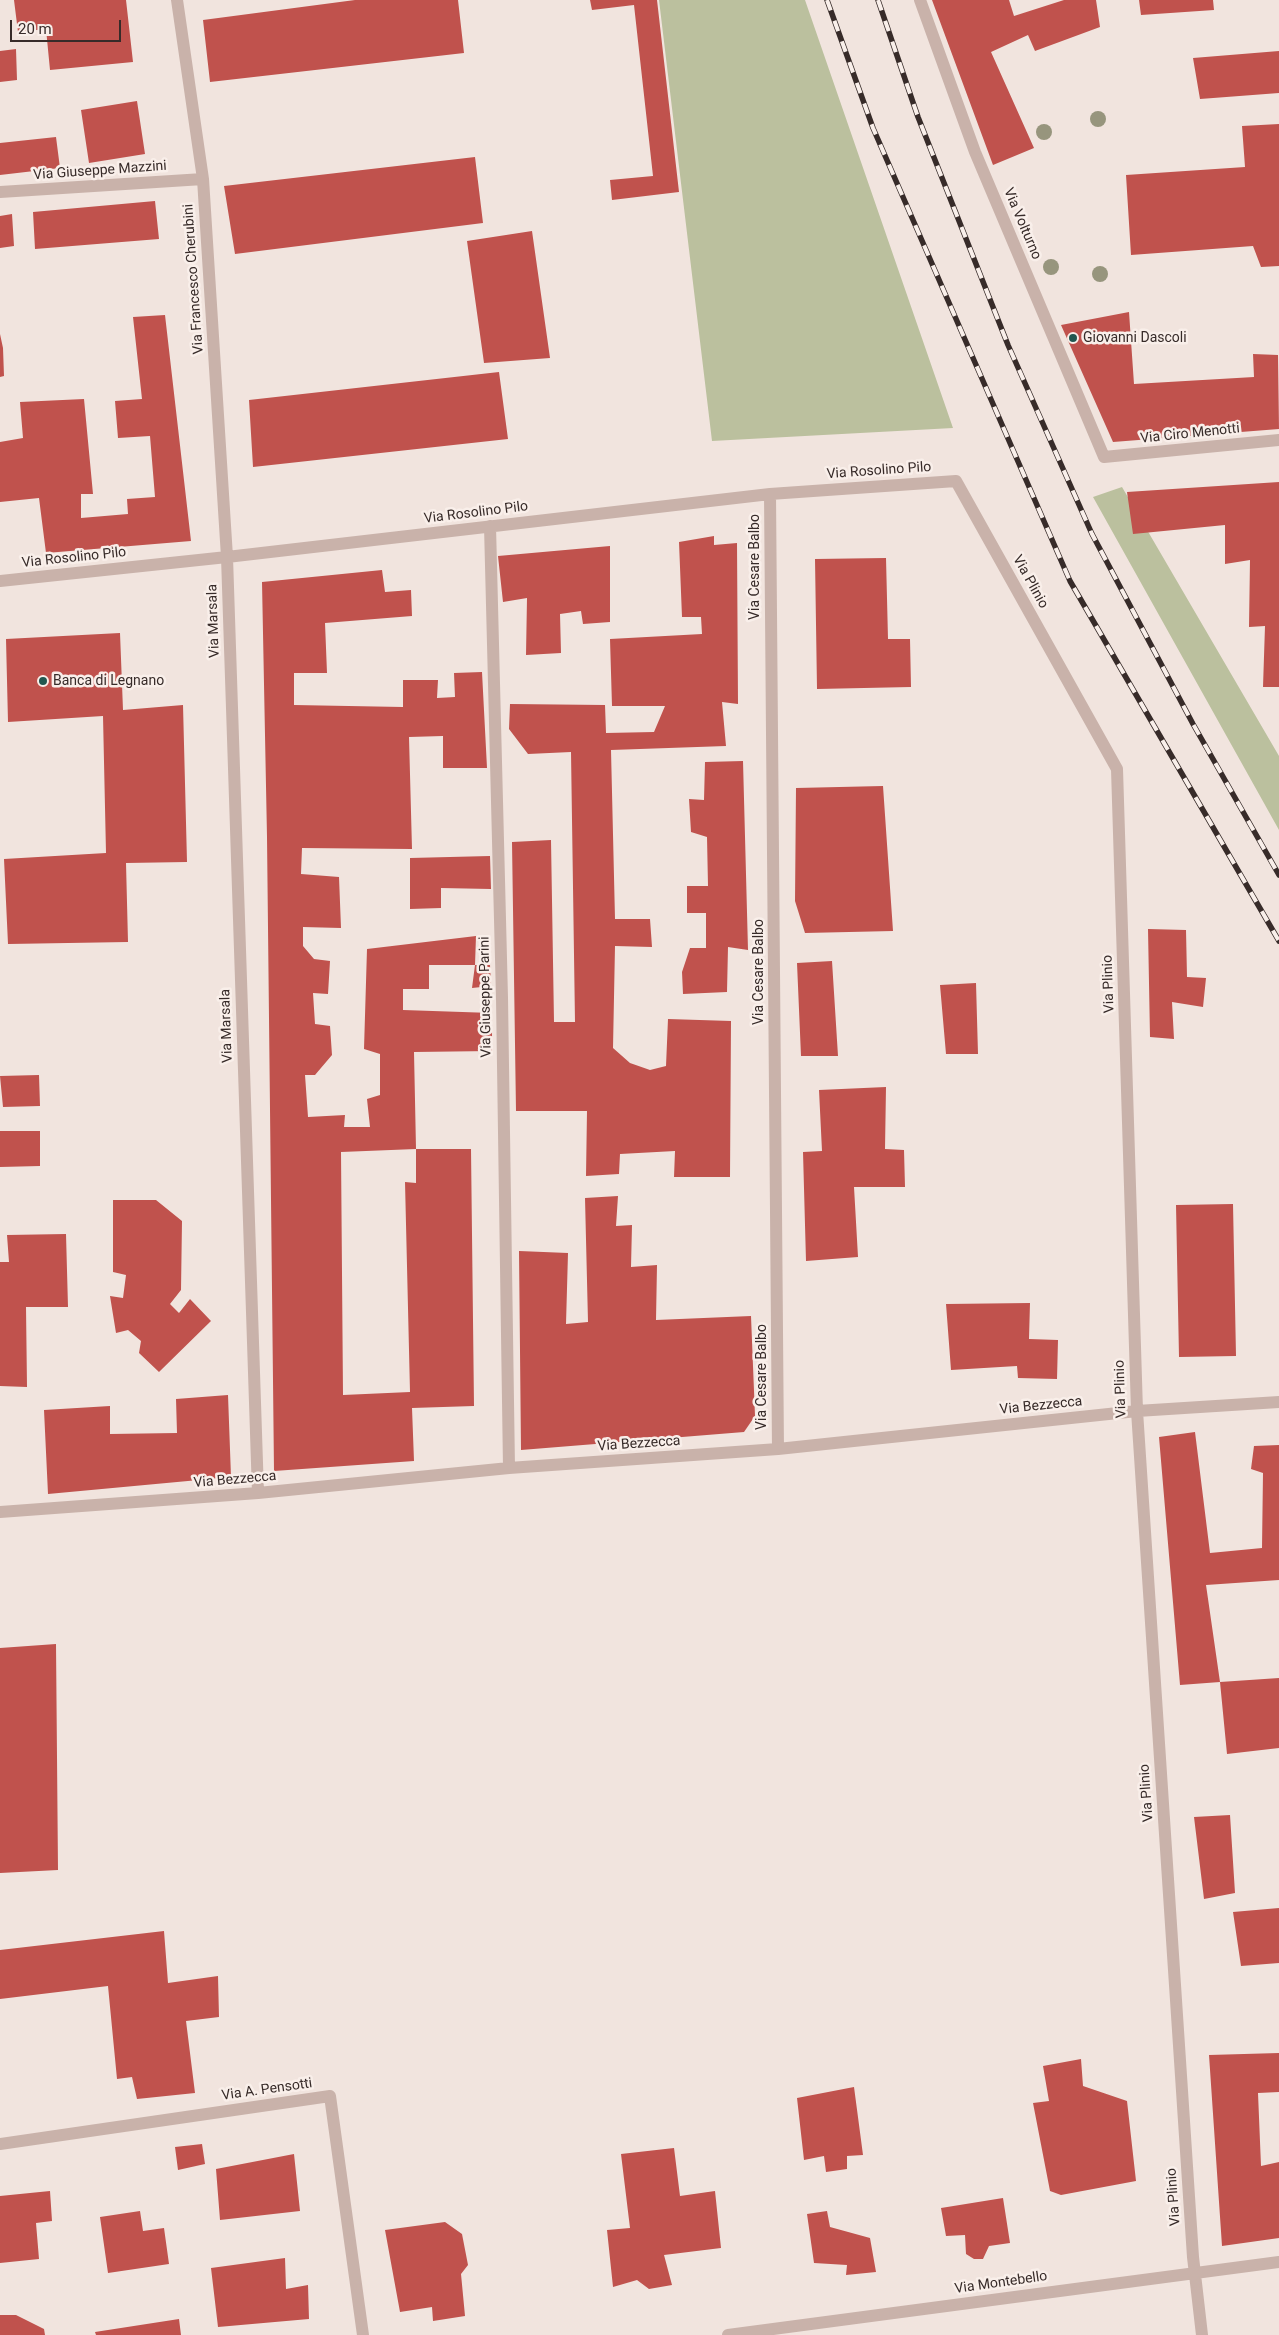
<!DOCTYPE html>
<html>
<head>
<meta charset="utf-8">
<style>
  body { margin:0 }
  #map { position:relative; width:1279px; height:2335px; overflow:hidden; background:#f1e4de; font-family:Roboto,sans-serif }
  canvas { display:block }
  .scale { position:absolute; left:10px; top:20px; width:111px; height:22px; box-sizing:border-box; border:2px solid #372b29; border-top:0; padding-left:6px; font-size:15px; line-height:18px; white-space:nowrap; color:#372b29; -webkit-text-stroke:4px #f9efea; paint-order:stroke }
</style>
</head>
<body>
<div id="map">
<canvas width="1279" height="2335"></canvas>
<div class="scale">20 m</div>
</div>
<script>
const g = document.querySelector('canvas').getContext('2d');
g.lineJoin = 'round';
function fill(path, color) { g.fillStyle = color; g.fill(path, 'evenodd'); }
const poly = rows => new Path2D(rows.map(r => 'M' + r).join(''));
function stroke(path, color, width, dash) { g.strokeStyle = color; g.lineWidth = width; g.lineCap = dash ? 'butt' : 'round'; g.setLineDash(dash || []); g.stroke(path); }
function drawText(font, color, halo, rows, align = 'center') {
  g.font = font + ' Roboto,sans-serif'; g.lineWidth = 5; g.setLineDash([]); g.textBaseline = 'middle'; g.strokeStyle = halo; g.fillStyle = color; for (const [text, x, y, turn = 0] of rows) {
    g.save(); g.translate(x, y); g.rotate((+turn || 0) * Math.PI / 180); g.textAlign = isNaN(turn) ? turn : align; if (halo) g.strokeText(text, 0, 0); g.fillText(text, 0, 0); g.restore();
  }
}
const green = poly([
  [659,0,805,0,953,428,712,441],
  [1122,487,1279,756,1279,830,1093,497]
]);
const building = poly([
  [14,0,126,0,133,62,50,70,46,29,18,32],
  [355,0,458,0,464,53,210,82,203,20],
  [590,0,657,0,679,192,612,200,610,180,653,176,634,5,592,10],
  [932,0,1009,0,1014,16,1064,0,1096,0,1100,27,1035,51,1028,35,991,52,1034,148,993,165],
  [1139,0,1213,0,1214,10,1141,15],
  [16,49,17,80,0,82,0,51],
  [1279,51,1279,93,1200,99,1193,58],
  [137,101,145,154,89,163,81,110],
  [1279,124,1279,266,1261,267,1253,246,1131,255,1126,175,1245,167,1242,126],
  [56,137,60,168,0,175,0,143],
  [475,157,483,223,235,254,224,186],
  [155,201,159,239,35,249,33,212],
  [12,214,14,246,0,248,0,216],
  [532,231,550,358,484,363,467,241],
  [1129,312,1134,384,1254,377,1253,354,1278,355,1279,429,1113,442,1061,325],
  [165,315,191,541,46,553,39,498,0,502,0,442,23,438,20,402,84,399,93,494,81,494,81,518,128,514,127,499,155,497,150,436,118,438,115,401,142,399,133,317],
  [0,334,3,348,4,376,0,377],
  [499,372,508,439,253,467,249,400],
  [1279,482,1279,687,1263,687,1265,626,1249,627,1250,560,1225,564,1225,525,1133,534,1127,492],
  [714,536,714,545,737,543,738,704,722,702,726,746,611,750,615,919,650,919,652,947,615,946,613,1048,630,1063,650,1070,666,1066,668,1019,731,1021,730,1177,674,1177,675,1151,620,1154,619,1174,586,1176,587,1111,516,1111,512,842,551,840,554,1022,575,1022,571,752,528,754,509,729,510,704,605,705,606,733,654,732,665,706,612,706,610,639,702,634,701,617,682,617,679,542],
  [610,546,610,622,583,624,581,611,560,614,561,653,526,655,527,598,503,602,498,556],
  [886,558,888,639,910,639,911,687,817,689,815,559],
  [382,570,385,592,411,590,412,616,325,623,327,673,294,673,294,705,403,707,403,680,438,680,437,698,455,697,454,673,482,672,487,768,443,768,443,736,409,737,412,849,302,848,301,874,339,877,341,928,303,927,303,946,314,959,330,961,328,994,313,993,315,1024,330,1026,332,1055,315,1075,305,1075,308,1117,345,1115,344,1127,370,1127,367,1099,380,1095,380,1054,364,1049,367,949,476,936,475,965,490,965,491,986,472,988,475,965,429,965,429,989,403,989,403,1010,492,1013,492,1051,414,1052,416,1149,341,1152,343,1395,410,1392,405,1182,416,1183,416,1149,471,1149,474,1406,412,1408,414,1461,274,1471,267,837,262,582],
  [120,633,123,710,183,705,187,862,126,863,128,942,8,944,4,859,106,853,103,716,8,722,6,639],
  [743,761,748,950,728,947,727,992,683,994,682,972,690,948,706,948,706,913,687,913,687,886,708,886,707,837,691,832,689,799,704,800,705,762],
  [883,786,893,931,805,933,795,901,796,788],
  [490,856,491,889,441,888,441,908,410,909,410,858],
  [1148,929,1186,930,1187,977,1206,978,1203,1007,1172,1002,1174,1039,1150,1037],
  [832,961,838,1056,801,1056,797,963],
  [976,983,978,1054,946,1054,940,985],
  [39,1075,40,1106,3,1107,0,1076],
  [886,1087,885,1149,904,1150,905,1187,854,1187,858,1257,806,1261,803,1152,822,1151,819,1090],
  [0,1131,40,1131,40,1166,0,1167],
  [618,1196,616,1226,632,1225,631,1267,657,1265,656,1320,751,1316,755,1416,744,1432,521,1450,519,1251,568,1253,566,1324,588,1322,585,1198],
  [113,1200,156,1200,182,1221,181,1290,170,1304,179,1313,190,1299,211,1321,159,1372,139,1353,141,1341,128,1330,116,1333,110,1296,123,1298,126,1275,113,1272],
  [1233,1204,1236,1356,1179,1357,1176,1205],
  [66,1234,68,1307,26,1307,27,1387,0,1386,0,1262,9,1262,7,1235],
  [1030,1303,1029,1339,1058,1340,1057,1379,1018,1378,1017,1366,951,1370,946,1304],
  [228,1395,231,1477,48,1494,44,1410,110,1406,110,1434,177,1433,176,1399],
  [1195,1432,1210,1553,1262,1548,1263,1473,1251,1469,1254,1446,1279,1445,1279,1580,1206,1585,1220,1682,1180,1685,1159,1437],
  [56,1644,58,1870,0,1873,0,1648],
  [1279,1678,1279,1748,1227,1754,1220,1682],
  [1230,1815,1235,1893,1204,1899,1194,1817],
  [1279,1908,1279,1963,1241,1966,1233,1912],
  [164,1931,168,1983,218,1976,219,2017,186,2021,195,2093,137,2099,132,2077,117,2079,108,1986,0,1999,0,1950],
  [1279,2053,1279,2092,1258,2093,1261,2166,1279,2162,1279,2238,1222,2246,1209,2055],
  [1081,2059,1083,2086,1127,2101,1136,2181,1061,2195,1050,2191,1033,2103,1049,2101,1043,2066],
  [854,2087,863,2155,847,2156,847,2169,826,2172,824,2156,804,2160,797,2098],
  [202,2144,205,2164,178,2170,175,2147],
  [674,2148,680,2196,715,2191,721,2248,664,2255,672,2285,649,2289,637,2280,613,2287,607,2230,630,2228,621,2154],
  [294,2154,300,2211,220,2220,216,2169],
  [50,2191,52,2221,36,2223,39,2259,0,2263,0,2196],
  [1003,2198,1010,2243,989,2246,983,2259,974,2259,966,2254,965,2235,946,2236,941,2208],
  [140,2211,143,2231,164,2228,169,2264,108,2273,100,2217],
  [827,2211,830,2227,870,2238,876,2272,846,2275,847,2265,814,2263,807,2214],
  [445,2222,462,2234,468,2265,461,2274,465,2316,433,2321,432,2307,400,2312,385,2230],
  [285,2258,286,2289,308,2285,309,2319,218,2327,211,2268],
  [0,2315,16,2315,44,2329,45,2335,0,2335],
  [179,2319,181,2335,96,2335,95,2332]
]);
const minor = poly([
  [177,0,203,179,227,557,258,1493],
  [920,0,975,152,1104,457,1279,440],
  [0,192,203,179],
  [770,494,778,1449],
  [490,526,502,998,509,1468],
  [0,581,227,557,770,494,956,481,1117,769,1137,1411,1193,2257,1202,2335],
  [0,1512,258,1493,509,1468,778,1449,1137,1411,1279,1402],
  [0,2144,330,2096,363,2335],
  [728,2335,1279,2262]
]);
const rail = poly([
  [827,0,873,128,1070,581,1279,941],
  [878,0,918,117,1008,345,1092,534,1193,724,1279,875]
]);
const trees = [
  [1098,119],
  [1044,132],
  [1051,267],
  [1100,274]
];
const markers = [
  [1073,338,5,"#215750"],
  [43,681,5,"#215750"]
];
const streetNames = [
  ["Via Giuseppe Mazzini",100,171,-4],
  ["Via Volturno",1022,224,67],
  ["Via Francesco Cherubini",194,279,-94],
  ["Via Ciro Menotti",1190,434,-6],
  ["Via Rosolino Pilo",879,471,-4],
  ["Via Rosolino Pilo",476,513,-7],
  ["Via Rosolino Pilo",74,558,-6],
  ["Via Cesare Balbo",755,567,-90],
  ["Via Plinio",1030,582,61],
  ["Via Marsala",214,621,-92],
  ["Via Cesare Balbo",759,972,-90],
  ["Via Plinio",1109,984,-92],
  ["Via Giuseppe Parini",486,997,-91],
  ["Via Marsala",227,1026,-92],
  ["Via Cesare Balbo",762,1377,-90],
  ["Via Plinio",1121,1389,-92],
  ["Via Bezzecca",1041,1406,-6],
  ["Via Bezzecca",639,1444,-4],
  ["Via Bezzecca",235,1480,-5],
  ["Via Plinio",1147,1793,-94],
  ["Via A. Pensotti",267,2090,-8],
  ["Via Plinio",1174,2197,-94],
  ["Via Montebello",1001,2283,-8]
];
const poiNames = [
  ["Giovanni Dascoli",1083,338],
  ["Banca di Legnano",53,681]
];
fill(green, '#bbc09e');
fill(building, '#c0524d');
stroke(minor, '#c9b2aa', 12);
stroke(rail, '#372b29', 5.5);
stroke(rail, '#f9efea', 4, [11]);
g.fillStyle = '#97957d';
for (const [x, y] of trees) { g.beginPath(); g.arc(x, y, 8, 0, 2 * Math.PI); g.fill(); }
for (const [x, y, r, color] of markers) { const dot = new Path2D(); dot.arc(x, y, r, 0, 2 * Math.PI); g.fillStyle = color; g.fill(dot); stroke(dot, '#f9efea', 2); }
drawText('14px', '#372b29', '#f9efea', streetNames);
drawText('14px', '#372b29', '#f9efea', poiNames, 'left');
</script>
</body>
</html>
